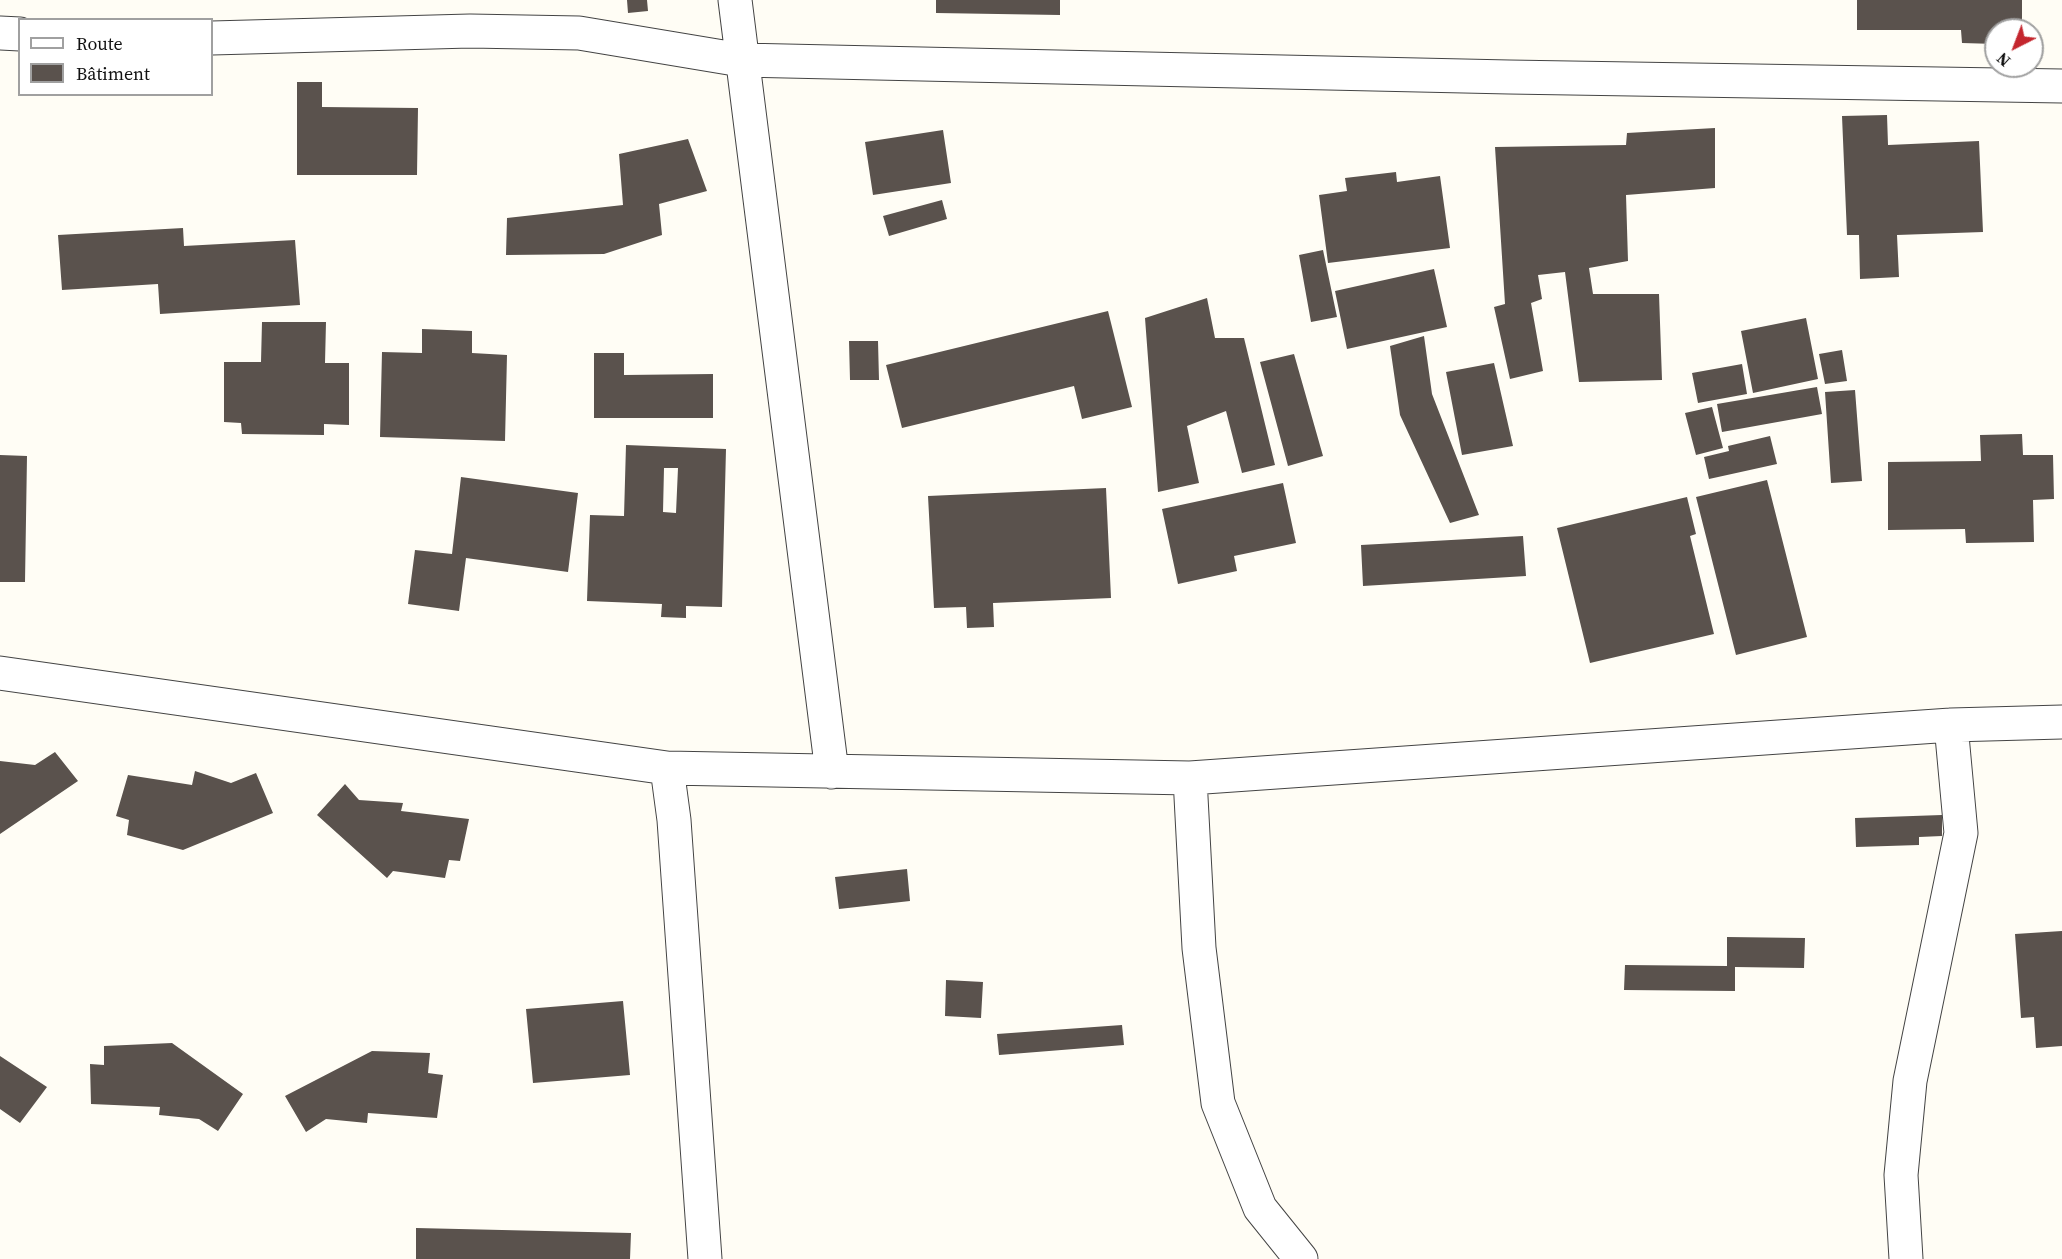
<!DOCTYPE html>
<html>
<head>
<meta charset="utf-8">
<style>
  body { margin:0 }
  #map { position:relative; width:2062px; height:1259px; overflow:hidden; background:#fffdf5; font-family:"Source Serif 4",serif }
  canvas { display:block }
  .legend { position:absolute; left:18px; top:18px; width:195px; height:78px; box-sizing:border-box; background:#fff; border:2px solid #a0a0a0; margin:0; padding:8px 10px; list-style:none; font-size:18px; color:#111 }
  .legend li { display:flex; align-items:center; gap:12px; height:30px }
  .legend b { width:30px; border:2px solid #a0a0a0 }
  .north { position:absolute; left:1984px; top:18px; width:60px; height:60px; box-sizing:border-box; background:#fff; border:2px solid #a0a0a0; border-radius:50%; rotate:222deg; font-size:16px; font-weight:700; line-height:24px; text-align:center; color:#111 }
  .north::after { content:''; display:block; margin:auto; width:21px; height:27px; background:#c4262e; clip-path:polygon(50% 0,100% 100%,50% 72%,0 100%) }
</style>
</head>
<body>
<div id="map">
<canvas width="2062" height="1259"></canvas>
<ul class="legend">
<li><b style="height:8px;background:#fff"></b>Route</li>
<li><b style="height:16px;background:#5a524d"></b>Bâtiment</li>
</ul>
<div class="north">N</div>
</div>
<script>
const g = document.querySelector('canvas').getContext('2d');
g.lineJoin = 'round';
function fill(path, color) { g.fillStyle = color; g.fill(path, 'evenodd'); }
const poly = rows => new Path2D(rows.map(r => 'M' + r).join(''));
function stroke(path, color, width, dash) { g.strokeStyle = color; g.lineWidth = width; g.lineCap = dash ? 'butt' : 'round'; g.setLineDash(dash || []); g.stroke(path); }
const building = poly([
  [627,0,647,0,648,11,628,13],
  [936,0,1060,0,1060,15,936,13],
  [1857,0,2022,0,2022,30,1996,30,1996,44,1962,43,1961,30,1857,30],
  [297,82,322,82,322,107,418,108,417,175,297,175],
  [1887,115,1888,145,1979,141,1983,232,1897,235,1899,277,1860,279,1859,235,1847,235,1842,116],
  [1715,128,1715,188,1626,195,1628,261,1589,268,1593,294,1659,294,1662,380,1579,382,1565,272,1538,275,1542,299,1531,303,1543,371,1510,379,1494,307,1505,304,1495,147,1626,145,1627,133],
  [943,130,951,183,873,195,865,142],
  [688,139,707,191,659,204,662,235,604,254,506,255,507,218,623,205,619,154],
  [1396,172,1397,182,1440,176,1450,248,1328,263,1319,195,1347,191,1345,178],
  [942,200,947,219,889,236,883,216],
  [183,228,184,246,295,240,300,305,160,314,158,284,62,290,58,235],
  [1323,250,1337,317,1311,322,1299,255],
  [1434,269,1447,327,1347,349,1335,291],
  [1207,298,1215,338,1244,338,1275,465,1242,473,1226,411,1187,426,1199,483,1158,492,1145,318],
  [1108,311,1132,407,1082,419,1074,386,902,428,886,365],
  [1806,318,1818,379,1753,393,1741,331],
  [262,322,326,322,325,363,349,363,349,425,324,424,324,435,242,434,241,423,224,422,224,362,261,362],
  [422,329,472,331,472,353,507,355,505,441,380,437,382,352,422,353],
  [1424,336,1432,394,1479,515,1450,523,1400,415,1390,346],
  [849,341,878,341,879,380,850,380],
  [1842,350,1847,381,1825,384,1819,354],
  [594,353,624,353,624,375,713,374,713,418,594,418],
  [1294,354,1323,456,1288,466,1260,362],
  [1494,363,1513,446,1462,455,1446,372],
  [1742,364,1747,394,1698,403,1692,373],
  [1817,387,1822,414,1722,432,1717,404],
  [1855,390,1862,481,1831,483,1825,392],
  [1712,407,1723,448,1696,455,1685,413],
  [2022,434,2023,455,2053,455,2054,499,2033,500,2034,542,1966,543,1965,529,1888,530,1888,462,1981,461,1980,435],
  [1770,436,1777,464,1709,479,1704,457,1729,451,1728,446],
  [626,445,726,449,722,607,686,606,686,618,661,617,662,604,587,601,590,515,624,516],
  [664,468,678,468,676,513,663,512],
  [0,455,27,456,25,582,0,582],
  [461,477,578,493,568,572,466,558,459,611,408,604,415,550,452,554],
  [1767,480,1807,637,1736,655,1696,497],
  [1283,483,1296,543,1234,556,1237,571,1178,584,1162,509],
  [1106,488,1111,598,993,603,994,627,967,628,966,607,934,608,928,496],
  [1687,497,1696,534,1690,536,1714,634,1590,663,1557,528],
  [1523,536,1526,576,1363,586,1361,545],
  [55,752,78,781,0,834,0,761,35,765],
  [195,771,231,783,256,773,273,813,183,850,127,835,129,820,116,816,128,775,192,785],
  [345,784,359,800,403,803,401,811,469,819,460,861,449,860,445,878,393,871,387,878,317,815],
  [1942,815,1942,836,1919,837,1919,845,1856,847,1855,818],
  [907,869,910,901,839,909,835,877],
  [2062,931,2062,1046,2036,1048,2034,1017,2021,1018,2015,934],
  [1727,937,1805,938,1804,968,1735,967,1735,991,1624,990,1625,965,1727,966],
  [946,980,983,982,981,1018,945,1016],
  [623,1001,630,1075,533,1083,526,1009],
  [1122,1025,1124,1045,999,1055,997,1034],
  [172,1043,243,1094,218,1131,199,1119,159,1115,160,1107,91,1104,90,1064,104,1065,104,1046],
  [372,1051,430,1053,428,1073,443,1075,437,1118,368,1113,367,1123,326,1119,306,1132,285,1096],
  [0,1056,47,1087,20,1123,0,1109],
  [416,1228,631,1233,630,1259,416,1259]
]);
const minor = poly([
  [735,0,832,772],
  [0,33,20,34],
  [212,38,470,31,579,33,741,60,1509,77,2062,86],
  [0,673,667,768,1190,778,1951,725,2062,722],
  [667,768,674,820,705,1259],
  [1190,778,1199,948,1218,1103,1260,1208,1301,1259],
  [1906,1259,1901,1175,1910,1081,1961,833,1951,725]
]);
fill(building, '#5a524d');
stroke(minor, '#444', 35);
stroke(minor, '#fff', 33);
</script>
</body>
</html>
